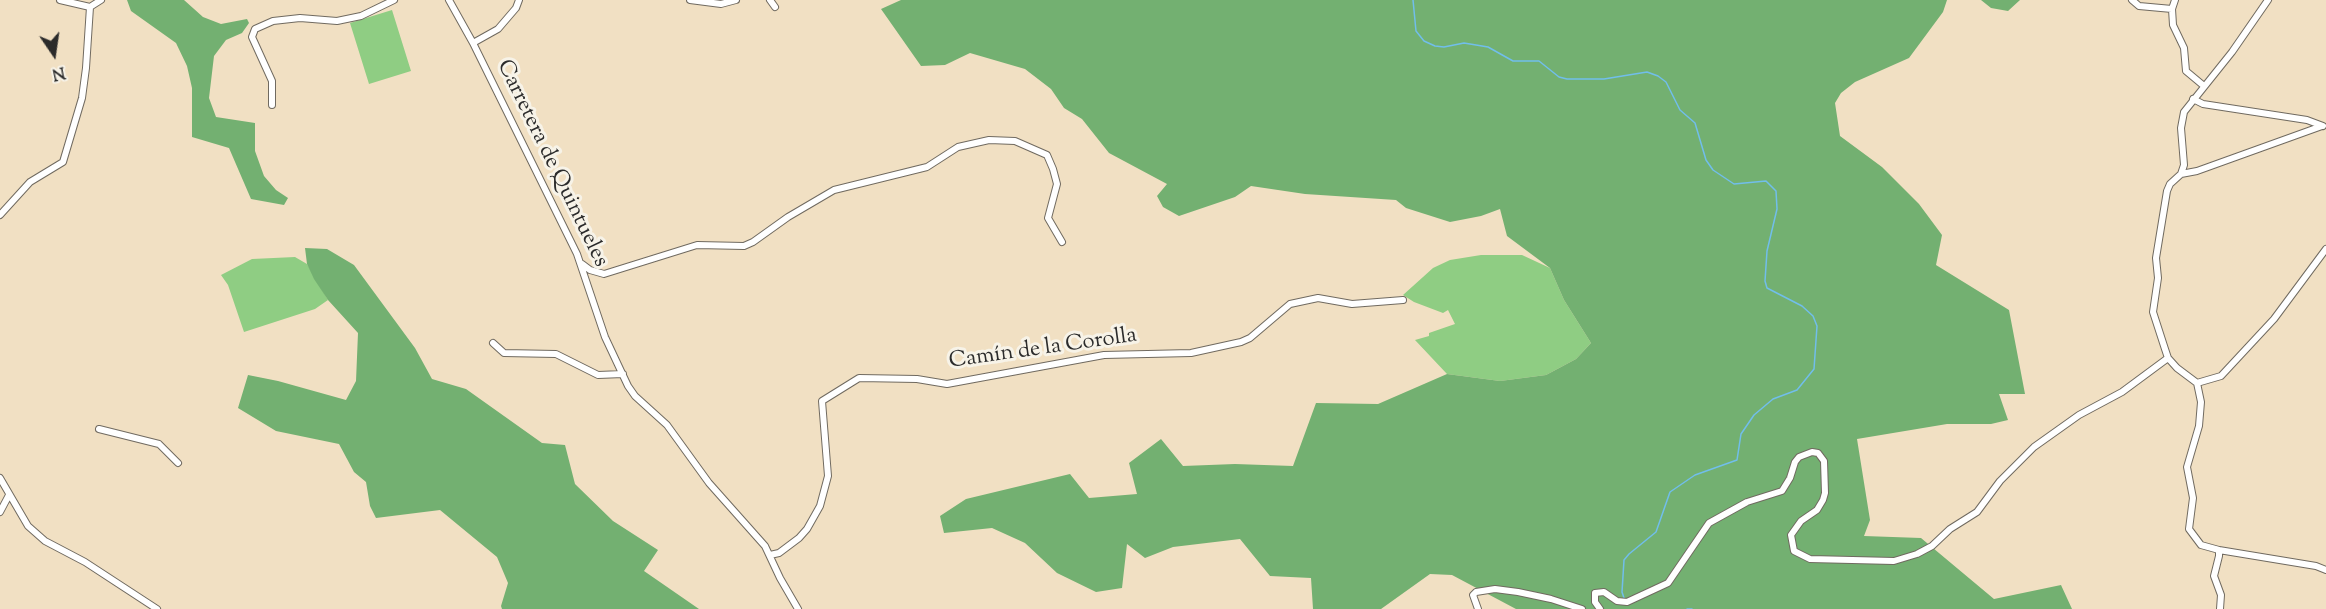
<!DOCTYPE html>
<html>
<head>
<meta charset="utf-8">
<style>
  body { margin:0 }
  #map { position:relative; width:2326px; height:609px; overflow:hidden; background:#f1e0c3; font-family:"Sorts Mill Goudy",serif }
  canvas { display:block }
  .north { position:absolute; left:24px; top:24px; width:60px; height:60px; -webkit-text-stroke:4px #f7f3e8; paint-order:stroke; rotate:167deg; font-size:16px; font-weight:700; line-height:24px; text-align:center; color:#2b2b2b }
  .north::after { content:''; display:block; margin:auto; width:21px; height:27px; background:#2b2b2b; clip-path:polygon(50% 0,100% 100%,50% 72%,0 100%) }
</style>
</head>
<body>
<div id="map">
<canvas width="2326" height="609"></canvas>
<div class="north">N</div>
</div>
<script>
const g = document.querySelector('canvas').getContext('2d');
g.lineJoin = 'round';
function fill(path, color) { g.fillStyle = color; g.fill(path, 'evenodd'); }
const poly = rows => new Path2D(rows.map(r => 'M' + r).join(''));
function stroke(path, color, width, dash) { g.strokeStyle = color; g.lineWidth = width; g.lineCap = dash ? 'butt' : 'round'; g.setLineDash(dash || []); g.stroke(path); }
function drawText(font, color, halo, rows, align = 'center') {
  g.font = font + ' "Sorts Mill Goudy",serif'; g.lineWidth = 6; g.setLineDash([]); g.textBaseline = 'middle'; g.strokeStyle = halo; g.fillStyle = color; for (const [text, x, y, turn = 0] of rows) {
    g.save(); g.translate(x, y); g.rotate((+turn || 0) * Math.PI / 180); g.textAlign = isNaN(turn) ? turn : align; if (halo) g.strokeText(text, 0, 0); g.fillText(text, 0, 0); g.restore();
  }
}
const green = poly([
  [392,10,411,71,369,84,350,23],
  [1481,255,1522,255,1550,268,1564,300,1591,343,1576,359,1546,375,1500,381,1447,374,1415,340,1429,336,1429,333,1455,324,1448,310,1443,313,1414,302,1403,295,1433,268,1450,260],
  [295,257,307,264,328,300,315,309,244,332,228,285,221,275,252,259]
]);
const forest = poly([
  [127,0,184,0,203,17,221,24,247,19,249,23,242,33,226,40,214,56,209,98,216,117,255,123,255,151,264,176,276,190,288,198,284,205,251,199,229,148,192,137,192,88,187,66,176,43,131,11],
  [901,0,1947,0,1943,12,1909,58,1855,82,1841,93,1835,103,1840,136,1882,167,1919,204,1942,235,1936,265,2009,310,2025,394,1999,394,2008,420,1991,424,1947,424,1857,439,1870,520,1864,536,1921,538,1994,599,2061,585,2072,609,1516,609,1452,575,1430,574,1381,609,1313,609,1311,578,1270,576,1240,539,1173,547,1145,558,1127,544,1122,588,1096,592,1057,573,1025,543,992,528,944,533,940,516,966,499,1070,474,1089,498,1137,494,1129,463,1161,439,1183,466,1235,464,1293,466,1316,403,1378,404,1447,374,1500,381,1546,375,1576,359,1591,343,1564,300,1550,268,1507,236,1500,209,1481,216,1450,222,1406,208,1396,200,1305,194,1251,186,1235,197,1179,216,1163,207,1157,196,1167,184,1109,153,1082,119,1064,108,1051,89,1025,69,970,53,945,65,921,66,881,9],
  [1981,0,2020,0,2008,11,1991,8],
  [305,248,327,249,354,265,415,348,432,379,466,389,542,443,565,445,575,484,613,521,658,550,644,571,699,609,502,609,501,606,508,583,497,557,440,510,376,518,370,506,366,482,354,472,339,444,276,431,238,408,248,375,278,381,346,400,356,381,358,333,328,300,314,279,307,264]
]);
const stream = poly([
  [1413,0,1416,31,1424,41,1435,46,1444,47,1464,43,1488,47,1513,61,1539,61,1559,77,1567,79,1604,79,1647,72,1658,76,1666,82,1680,110,1695,123,1706,160,1713,170,1734,184,1766,181,1776,191,1777,209,1767,251,1765,281,1767,288,1802,306,1813,316,1817,326,1814,369,1797,390,1773,399,1754,415,1741,434,1737,460,1695,475,1670,492,1656,532,1629,554,1624,560,1622,592,1624,598],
  [1687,609,1692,609]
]);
const minor = poly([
  [60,0,90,7],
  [449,0,473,43,577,254,605,337,628,386,635,396,667,425,709,483,765,546,780,578,798,609],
  [690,0,721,4,736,0],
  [770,0,775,7],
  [2132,0,2139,6,2172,9],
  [2175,0,2172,9,2173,25,2184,48,2186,71,2204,86],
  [473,43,498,29,516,8,519,0],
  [2193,99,2203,104,2307,120,2323,126],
  [272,105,272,81,252,37,255,29,273,21,300,18,337,21,361,16,394,0],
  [2181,174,2197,171,2322,126],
  [0,215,30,182,63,162,82,98,86,68,90,7,101,0],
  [582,264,590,270,604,274,697,245,744,246,753,242,788,217,834,190,927,167,958,147,989,140,1015,141,1047,155,1053,169,1057,184,1048,218,1062,242],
  [493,343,504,353,556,354,598,375,623,374],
  [2197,383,2221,376,2274,319,2326,249],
  [99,429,159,444,178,463],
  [0,478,28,526,45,541,85,562,157,609],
  [0,512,9,495],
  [2219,550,2316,566,2326,570],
  [770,555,779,553,799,538,807,529,820,506,828,476,822,401,859,378,917,379,947,384,1104,355,1191,353,1241,342,1250,338,1290,304,1318,298,1352,304,1403,300],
  [1478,609,1473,595,1476,592,1495,589,1518,592,1551,599,1582,609],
  [1600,609,1595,602,1595,593,1604,592,1617,601,1627,602,1668,583,1709,523,1747,502,1782,491,1790,478,1795,462,1799,457,1812,452,1818,453,1824,461,1825,493,1823,500,1817,510,1801,521,1791,535,1794,551,1810,559,1894,561,1917,554,1932,546,1950,529,1977,512,2000,481,2034,447,2079,415,2122,392,2168,358],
  [2220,609,2221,595,2214,576,2219,556,2219,550,2201,545,2189,529,2193,498,2187,467,2199,426,2201,402,2197,383,2177,368,2168,358,2165,349,2153,312,2158,278,2156,258,2167,191,2170,184,2181,174,2184,165,2181,128,2184,112,2232,52,2268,0]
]);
const streetNames = [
  ["Carretera de Quintueles",551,164,64],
  ["Camín de la Corolla",1043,350,-8]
];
fill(green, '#8fcd83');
fill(forest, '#73b071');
stroke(stream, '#71beeb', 1.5);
stroke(minor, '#706a60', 8);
stroke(minor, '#fff', 6);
drawText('22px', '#2b2b2b', '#f7f3e8', streetNames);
</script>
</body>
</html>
